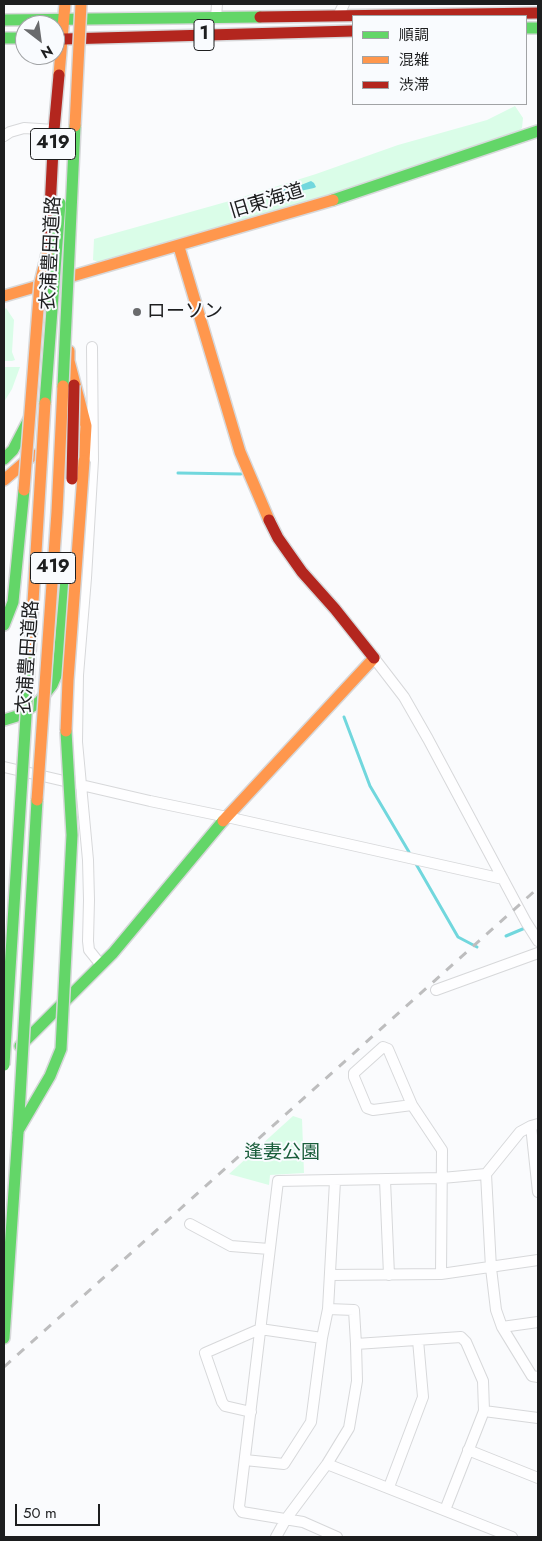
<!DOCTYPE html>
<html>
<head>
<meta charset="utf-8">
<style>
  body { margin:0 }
  #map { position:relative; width:542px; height:1541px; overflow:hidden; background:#fafbfd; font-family:Jost,"Noto Sans JP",sans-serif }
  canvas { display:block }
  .frame { position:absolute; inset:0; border:5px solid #1d1e1f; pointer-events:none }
  .legend { position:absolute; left:352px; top:15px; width:175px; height:90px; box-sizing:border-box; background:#f9fbfe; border:1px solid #a1a3a5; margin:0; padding:6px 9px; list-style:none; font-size:15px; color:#1d1e1f }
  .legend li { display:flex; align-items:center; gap:10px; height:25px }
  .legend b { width:25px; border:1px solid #a1a3a5 }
  .north { position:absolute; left:15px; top:15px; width:50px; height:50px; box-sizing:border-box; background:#f9fbfe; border:1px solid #a1a3a5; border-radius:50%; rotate:150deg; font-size:14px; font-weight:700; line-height:20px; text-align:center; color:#1d1e1f }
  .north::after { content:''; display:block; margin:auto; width:18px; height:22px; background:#6a6b6d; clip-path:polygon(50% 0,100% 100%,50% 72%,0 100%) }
  .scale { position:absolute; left:15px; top:1504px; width:85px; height:22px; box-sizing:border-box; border:2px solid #1d1e1f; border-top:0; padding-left:6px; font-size:15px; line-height:18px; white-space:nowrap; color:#1d1e1f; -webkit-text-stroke:4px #f9fbfe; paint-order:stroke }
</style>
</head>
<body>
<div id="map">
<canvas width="542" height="1541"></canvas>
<div class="frame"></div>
<ul class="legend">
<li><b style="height:6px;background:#63d668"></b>順調</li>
<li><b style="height:6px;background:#ff974d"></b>混雑</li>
<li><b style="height:6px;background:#b3261e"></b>渋滞</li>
</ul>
<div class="north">N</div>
<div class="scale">50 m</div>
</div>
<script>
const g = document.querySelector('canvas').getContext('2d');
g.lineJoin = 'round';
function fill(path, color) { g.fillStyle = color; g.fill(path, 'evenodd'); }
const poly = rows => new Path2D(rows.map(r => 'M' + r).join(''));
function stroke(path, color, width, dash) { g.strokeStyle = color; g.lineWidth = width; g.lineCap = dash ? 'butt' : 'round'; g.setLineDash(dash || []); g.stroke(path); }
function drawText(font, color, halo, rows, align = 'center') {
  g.font = font + ' Jost,"Noto Sans JP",sans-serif'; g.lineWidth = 4; g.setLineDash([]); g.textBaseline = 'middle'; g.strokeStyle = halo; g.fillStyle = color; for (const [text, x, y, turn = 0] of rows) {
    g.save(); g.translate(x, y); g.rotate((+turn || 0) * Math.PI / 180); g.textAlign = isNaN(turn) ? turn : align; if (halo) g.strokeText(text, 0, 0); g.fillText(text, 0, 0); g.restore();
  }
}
const green = poly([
  [515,106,523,118,522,128,519,131,321,198,98,262,93,260,94,239,233,200,316,174,398,145,487,120],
  [6,308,14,320,12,352,15,360,12,361,4,361,4,310],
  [4,367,20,367,12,389,4,402],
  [293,1116,302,1119,304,1173,270,1175,269,1185,229,1174]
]);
const water = poly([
  [311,181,314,183,316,187,314,188,300,191,297,194,291,194,287,197,282,196,282,191,286,188,296,187]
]);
const stream = poly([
  [178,473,241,474],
  [344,717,370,786,409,852],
  [416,864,458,937,477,947],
  [506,936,525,928]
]);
const street = poly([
  [338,16,344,4],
  [216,18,217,4],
  [4,136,10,132,24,128,54,130],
  [92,347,93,460,86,578,78,675,77,742,88,860,89,900,88,941,89,950,101,965],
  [374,658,404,697,428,739,526,922,538,941],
  [4,767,150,801,227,817,503,879],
  [436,990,538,953],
  [412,1105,373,1110,367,1108,354,1077,354,1073,383,1047,388,1049,412,1105,442,1150,441,1274],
  [531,1126,538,1192],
  [486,1174,491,1268,496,1310,502,1327,532,1376,538,1377],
  [385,1180,389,1275],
  [190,1224,231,1246,269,1249],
  [330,1275,441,1274,538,1260],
  [328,1309,354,1310,356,1344],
  [502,1327,538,1322],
  [484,1411,538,1418],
  [251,1412,225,1406,222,1402,205,1353,260,1329,322,1338],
  [468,1450,538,1478],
  [245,1460,284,1464,311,1422,322,1338,328,1309,335,1181],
  [389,1487,423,1397,418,1340],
  [445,1510,484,1411,483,1381,466,1342,461,1337,356,1344,357,1381,349,1428,327,1464,512,1537],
  [276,1537,286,1519,327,1464],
  [337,1537,303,1522,242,1512,239,1507,278,1181,442,1178,486,1174,520,1132,531,1126,538,1124]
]);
const fast = poly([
  [4,20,260,17],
  [526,28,538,28],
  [4,38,25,38],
  [333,200,538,131],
  [4,459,13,450,29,419],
  [4,625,13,602,24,490],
  [4,720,17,716,39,702,52,685,58,671,66,580],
  [20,1046,113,953,223,821],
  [4,1338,18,1132]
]);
const slow = poly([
  [59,75,65,4],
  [179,247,240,452,269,520],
  [4,296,333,200],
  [69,351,69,361,86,426,84,461],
  [4,480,33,455],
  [223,821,374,658]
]);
const jam = poly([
  [260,17,538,13],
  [64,39,353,31],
  [47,268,54,130,59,75],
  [269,520,278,538,302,572,335,609,374,658]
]);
const rail = poly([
  [4,1367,538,888]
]);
const fastBridge = poly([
  [63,386,75,126],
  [45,403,60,203],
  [4,1065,30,652],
  [19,1129,50,1076,61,1049,72,835,66,731],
  [18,1132,37,800]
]);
const slowBridge = poly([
  [75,126,81,4],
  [24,490,40,283,47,254],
  [30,652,45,403],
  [66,731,68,680,84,461],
  [37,800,57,512,63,386]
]);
const jamBridge = poly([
  [72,479,74,385]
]);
const markers = [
  [137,312,5,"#6a6b6d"]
];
const shields = [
  [204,35,20],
  [53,144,45],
  [53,568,45]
];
const shieldNames = [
  ["1",204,35],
  ["419",53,144],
  ["419",53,568]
];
const streetNames = [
  ["旧東海道",267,202,-17],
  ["衣浦豊田道路",52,253,-87],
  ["衣浦豊田道路",29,657,-86]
];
const poiNames = [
  ["ローソン",147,312]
];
const parkNames = [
  ["逢妻公園",282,1153]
];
fill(green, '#dafde8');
fill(water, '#71d7dd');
stroke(stream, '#71d7dd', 3);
stroke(street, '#d7d8da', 12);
stroke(fast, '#d7d8da', 14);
stroke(slow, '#d7d8da', 14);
stroke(jam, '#d7d8da', 14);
stroke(street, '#fefeff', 10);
stroke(fast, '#63d668', 11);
stroke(slow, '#ff974d', 11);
stroke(jam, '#b3261e', 11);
stroke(rail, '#bdbdbe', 3, [9, 9]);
stroke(fastBridge, '#d7d8da', 14, []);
stroke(slowBridge, '#d7d8da', 14, []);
stroke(jamBridge, '#d7d8da', 14, []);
stroke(fastBridge, '#63d668', 11);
stroke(slowBridge, '#ff974d', 11);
stroke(jamBridge, '#b3261e', 11);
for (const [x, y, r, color] of markers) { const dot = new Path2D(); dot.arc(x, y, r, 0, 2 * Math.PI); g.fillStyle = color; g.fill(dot); stroke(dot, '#f9fbfe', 2); }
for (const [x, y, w] of shields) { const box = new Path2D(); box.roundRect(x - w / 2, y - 15.5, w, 31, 4); g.fillStyle = '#f9fbfe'; g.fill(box); stroke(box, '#1d1e1f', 1); }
drawText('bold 18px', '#1d1e1f', null, shieldNames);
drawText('19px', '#1d1e1f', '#f9fbfe', streetNames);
drawText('19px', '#1d1e1f', '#f9fbfe', poiNames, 'left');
drawText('19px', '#195d3a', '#f9fbfe', parkNames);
</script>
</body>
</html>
